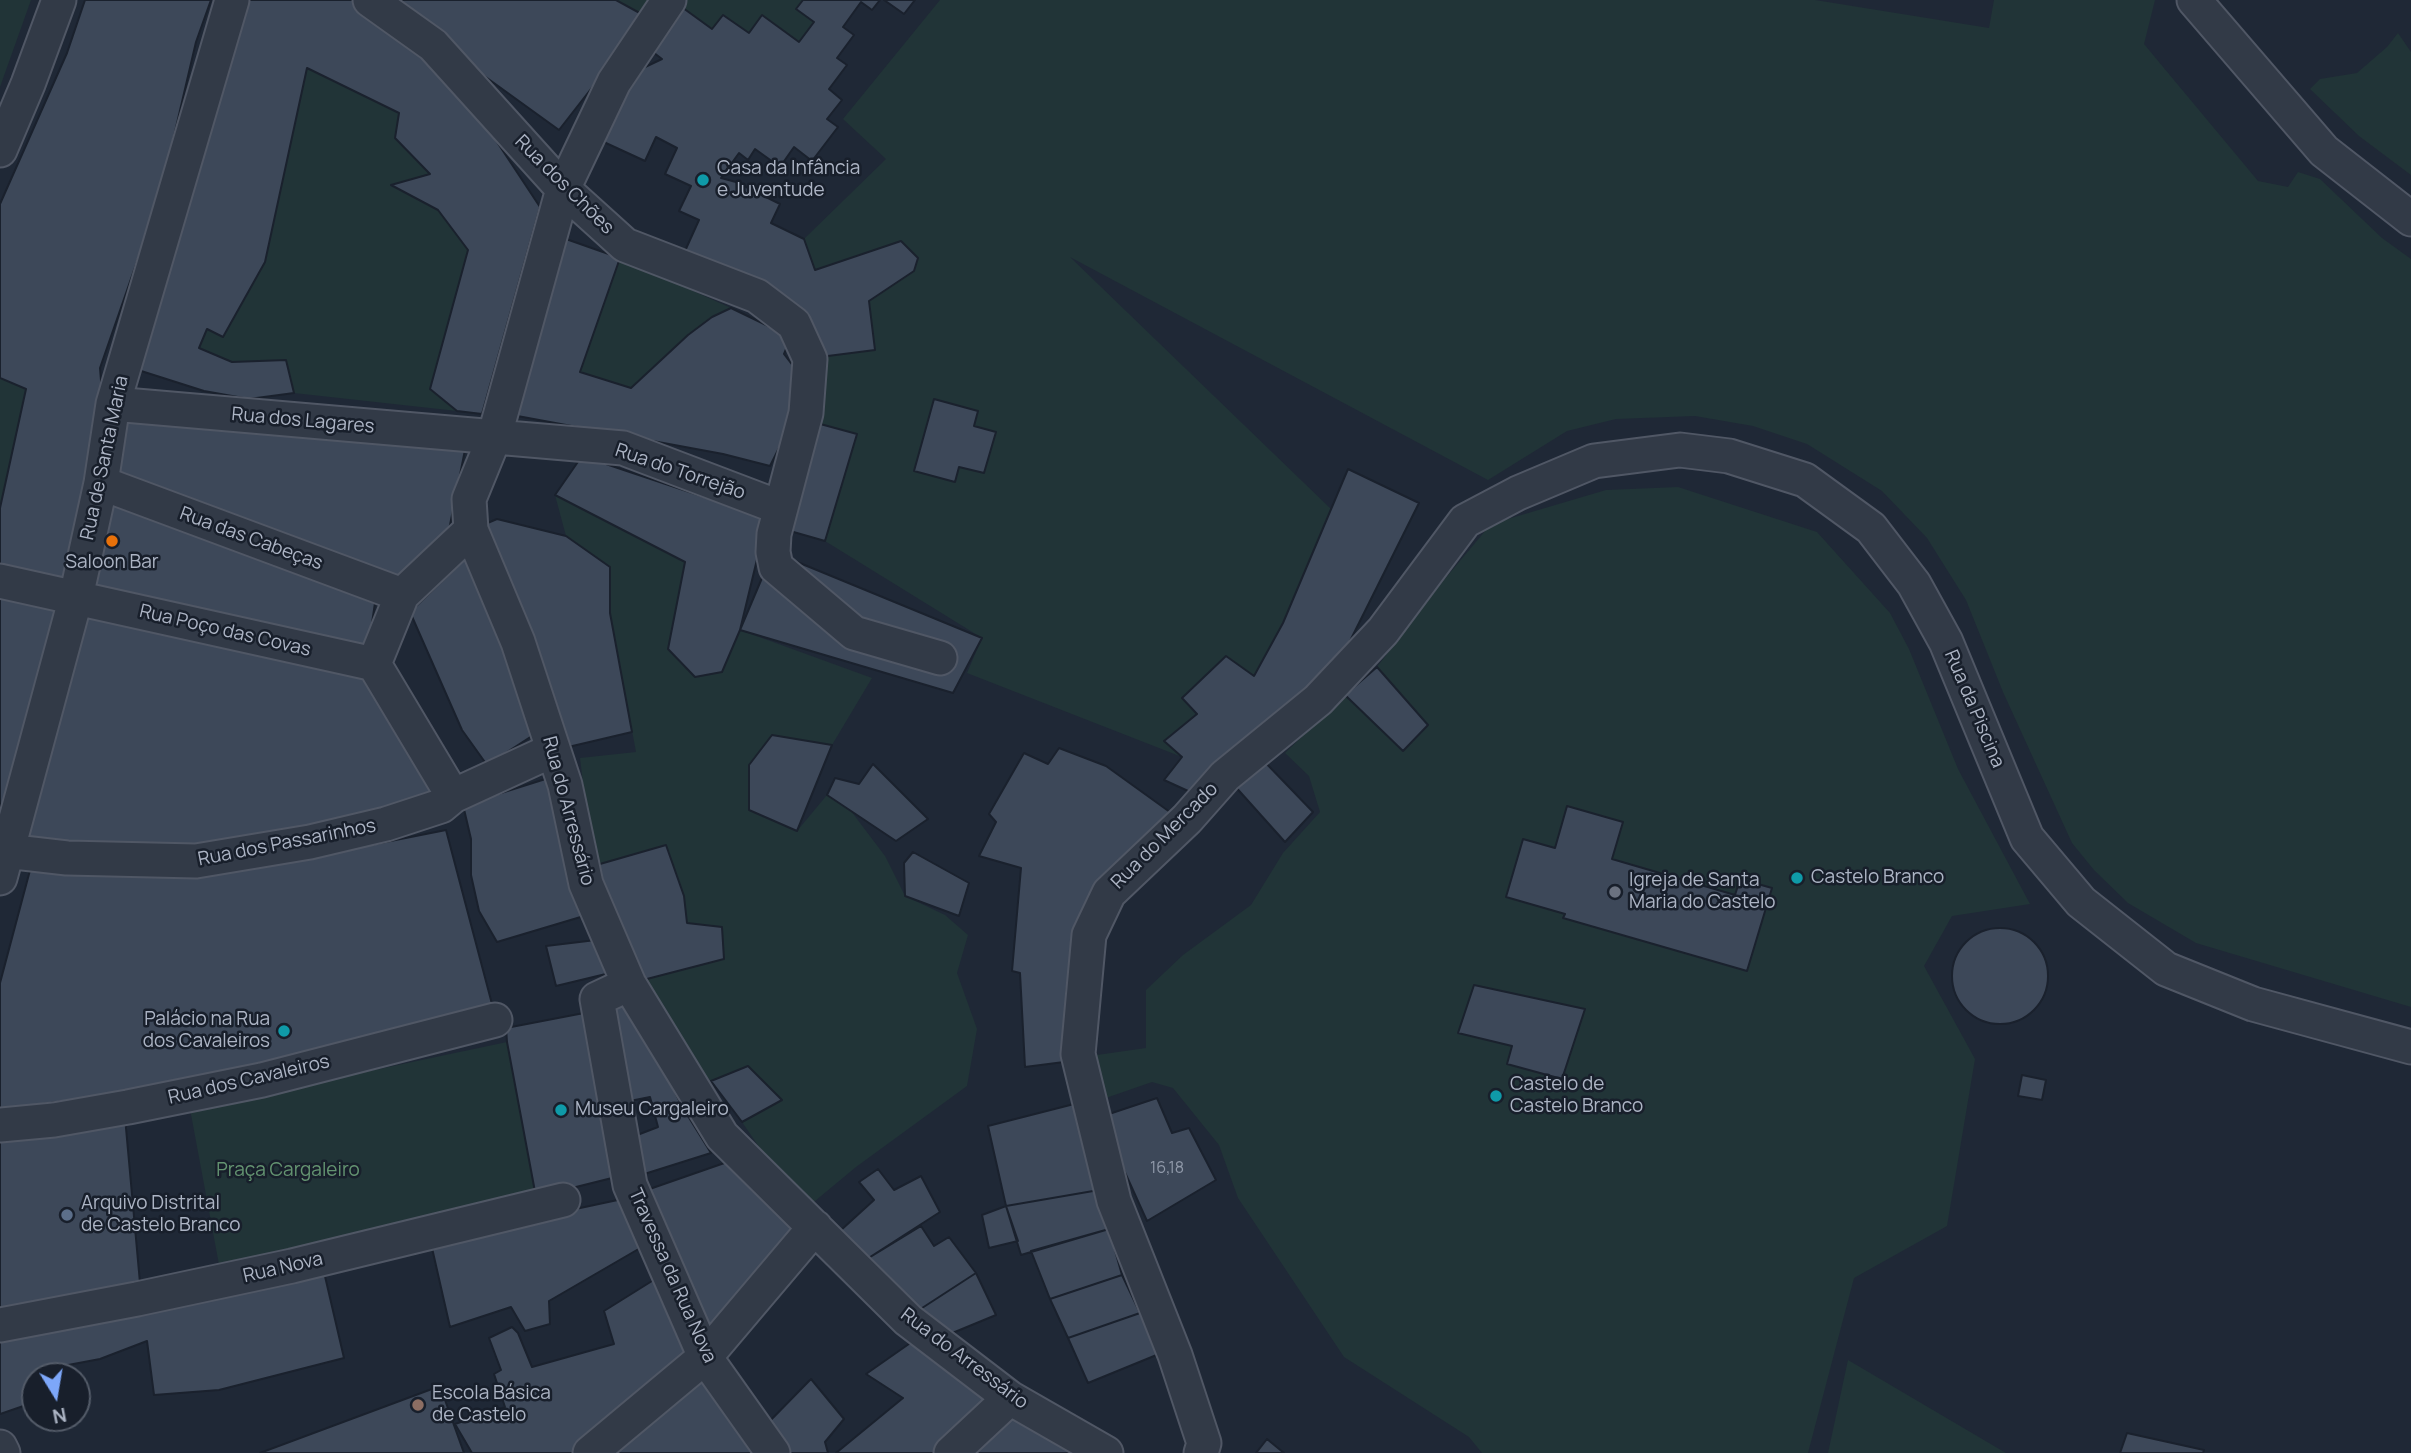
<!DOCTYPE html>
<html>
<head>
<meta charset="utf-8">
<style>
  body { margin:0 }
  #map { position:relative; width:2411px; height:1453px; overflow:hidden; background:#1f2836; font-family:Manrope,sans-serif }
  canvas { display:block }
  .north { position:absolute; left:21px; top:1362px; width:70px; height:70px; box-sizing:border-box; background:#181f2b; border:2px solid #535b68; border-radius:50%; rotate:169deg; font-size:19px; font-weight:700; line-height:28px; text-align:center; color:#acb4c4 }
  .north::after { content:''; display:block; margin:auto; width:24px; height:32px; background:#7da7f9; clip-path:polygon(50% 0,100% 100%,50% 72%,0 100%) }
</style>
</head>
<body>
<div id="map">
<canvas width="2411" height="1453"></canvas>
<div class="north">N</div>
</div>
<script>
const g = document.querySelector('canvas').getContext('2d');
g.lineJoin = 'round';
function fill(path, color) { g.fillStyle = color; g.fill(path, 'evenodd'); }
const poly = rows => new Path2D(rows.map(r => 'M' + r).join(''));
function stroke(path, color, width, dash) { g.strokeStyle = color; g.lineWidth = width; g.lineCap = dash ? 'butt' : 'round'; g.setLineDash(dash || []); g.stroke(path); }
function drawText(font, color, halo, rows, align = 'center') {
  g.font = font + ' Manrope,sans-serif'; g.lineWidth = 5; g.setLineDash([]); g.textBaseline = 'middle'; g.strokeStyle = halo; g.fillStyle = color; for (const [text, x, y, turn = 0] of rows) {
    g.save(); g.translate(x, y); g.rotate((+turn || 0) * Math.PI / 180); g.textAlign = isNaN(turn) ? turn : align; if (halo) g.strokeText(text, 0, 0); g.fillText(text, 0, 0); g.restore();
  }
}
const green = poly([
  [0,0,31,0,0,87],
  [615,0,803,0,796,9,814,22,799,42,762,15,749,33,723,15,712,29,647,17],
  [940,0,1815,0,1989,28,1994,0,2155,0,2144,44,2258,181,2288,187,2298,172,2320,179,2382,238,2411,259,2411,1007,2196,943,2128,903,2094,870,2072,843,2003,692,1966,600,1927,538,1882,491,1807,444,1753,426,1695,416,1616,419,1567,431,1488,480,1070,257,1331,509,1283,623,1254,676,1226,656,1182,698,1197,714,1164,741,1182,757,967,673,982,638,825,541,857,434,813,422,820,357,875,350,869,301,914,271,918,258,901,241,815,270,804,239,886,159,843,119],
  [2398,33,2411,52,2411,175,2359,136,2310,89,2320,79,2357,73,2387,47],
  [307,68,399,113,395,138,430,174,392,185,438,210,468,250,430,389,457,411,294,393,285,360,232,362,199,348,207,329,223,337,265,262],
  [620,258,731,308,712,317,688,335,631,388,580,372],
  [0,378,26,389,0,508],
  [1678,487,1817,532,1890,613,1909,649,1958,769,2030,904,1952,916,1924,966,1975,1059,1947,1226,1854,1278,1808,1453,1482,1453,1469,1437,1344,1357,1238,1198,1219,1145,1173,1088,1152,1082,1103,1099,1090,1056,1146,1048,1146,990,1183,955,1251,905,1283,853,1320,812,1309,776,1285,753,1345,695,1403,751,1428,726,1377,667,1439,586,1491,524,1606,490],
  [555,495,685,562,668,649,695,677,740,630,872,678,832,745,772,736,749,810,797,831,827,795,851,811,885,856,905,896,945,915,968,935,957,973,977,1029,967,1086,856,1167,803,1211,742,1122,782,1099,748,1066,711,1081,697,1070,672,1021,643,980,722,927,687,923,684,896,666,846,593,866,580,758,636,752,610,613,610,567,566,536],
  [507,1042,536,1197,220,1270,190,1109],
  [1848,1360,2006,1453,1828,1453]
]);
const building = poly([
  [85,0,211,0,196,42,171,149,140,253,100,368,103,406,69,586,0,573,0,508,26,389,0,378,0,204,67,53,85,0],
  [233,0,370,0,433,45,540,207,482,414,457,411,430,389,468,250,438,210,391,185,430,174,395,138,399,113,307,68,265,262,223,337,207,329,199,348,232,362,286,360,294,393,249,399,204,391,138,370,233,0],
  [379,0,616,0,647,17,559,130,379,0],
  [672,0,712,29,723,15,749,33,762,15,799,42,814,22,796,9,803,0,880,0,872,10,861,2,843,27,854,35,837,58,847,65,829,89,842,100,827,119,838,127,812,161,794,147,780,167,755,149,748,160,739,153,721,178,736,182,780,204,771,223,804,239,815,270,901,241,918,258,914,271,869,301,875,350,820,357,793,302,685,251,699,220,679,211,691,186,665,174,677,148,656,137,645,161,595,138,643,68,662,59,641,43,672,0],
  [884,0,915,0,904,14,884,0],
  [566,239,620,258,580,372,631,388,688,335,712,317,731,308,791,337,784,354,800,375,799,408,770,466,723,454,512,415,566,239],
  [934,399,978,411,974,426,996,432,984,473,959,467,955,482,914,471,934,399],
  [118,411,466,445,448,535,399,588,106,480,118,411],
  [813,422,857,434,825,541,783,529,813,422],
  [582,456,767,518,740,630,722,672,695,677,668,649,685,562,555,495,582,456],
  [1348,469,1419,503,1341,659,1199,796,1164,780,1182,757,1164,741,1197,714,1182,698,1226,656,1254,676,1283,623,1348,469],
  [104,497,375,603,367,657,83,595,104,497],
  [497,519,566,536,610,567,610,613,632,732,564,748,471,530,497,519],
  [773,552,982,638,953,693,740,630,773,552],
  [469,555,535,734,487,765,462,730,410,612,469,555],
  [0,586,66,599,0,860,0,586],
  [80,610,369,673,441,806,137,861,11,852,80,610],
  [1377,667,1428,725,1403,751,1345,695,1377,667],
  [772,735,832,745,797,831,749,810,749,765,772,735],
  [1059,748,1106,766,1174,815,1090,899,1067,986,1064,1062,1025,1067,1020,973,1012,971,1021,868,979,856,996,822,989,814,1024,753,1048,764,1059,748],
  [1261,758,1313,812,1285,842,1233,784,1261,758],
  [873,764,928,819,896,841,827,795,835,778,859,784,873,764],
  [555,776,584,916,497,942,479,911,471,875,471,839,463,805,555,776],
  [1567,806,1623,822,1612,859,1735,895,1740,879,1772,888,1747,971,1563,918,1565,914,1506,897,1523,839,1555,848,1567,806],
  [446,830,492,1004,173,1086,0,1110,0,983,33,859,330,853,446,830],
  [666,845,684,896,687,923,722,927,724,959,643,980,593,866,666,845],
  [913,852,969,883,959,916,905,896,904,863,913,852],
  '1952 976a48 48 0 1 1 96 0a48 48 0 1 1-96 0Z',
  [596,940,610,973,556,986,546,946,596,940],
  [1474,985,1585,1009,1562,1079,1507,1064,1512,1046,1458,1033,1474,985],
  [629,1000,683,1108,711,1153,638,1176,632,1137,658,1127,650,1097,625,1102,608,1006,629,1000],
  [584,1013,616,1177,536,1197,507,1042,506,1028,584,1013],
  [748,1066,782,1100,742,1122,711,1081,748,1066],
  [2022,1075,2046,1080,2042,1100,2018,1096,2022,1075],
  [1157,1098,1172,1133,1189,1128,1216,1180,1147,1221,1118,1157,1106,1115,1157,1098],
  [1078,1103,1099,1190,1006,1206,988,1126,1078,1103],
  [125,1117,141,1294,0,1310,0,1137,125,1117],
  [733,1160,799,1230,707,1330,641,1192,733,1160],
  [878,1169,894,1190,921,1176,940,1212,867,1259,840,1231,874,1200,859,1182,878,1169],
  [1099,1190,1109,1229,1021,1255,1006,1206,1099,1190],
  [627,1198,642,1247,549,1301,550,1324,525,1331,511,1307,450,1327,432,1248,552,1214,627,1198],
  [1006,1206,1018,1241,989,1248,982,1215,1006,1206],
  [921,1226,934,1246,949,1237,976,1273,919,1310,867,1259,921,1226],
  [1109,1229,1122,1275,1050,1299,1031,1251,1109,1229],
  [324,1272,344,1358,219,1390,154,1395,147,1341,100,1359,47,1369,49,1376,35,1376,35,1402,0,1414,0,1337,324,1272],
  [976,1273,996,1315,950,1334,919,1310,976,1273],
  [1122,1275,1140,1313,1068,1338,1050,1299,1122,1275],
  [660,1276,696,1355,584,1453,472,1453,455,1424,505,1407,494,1374,501,1370,489,1338,512,1327,518,1333,532,1367,614,1344,604,1311,660,1276],
  [1140,1313,1159,1354,1088,1383,1068,1338,1140,1313],
  [916,1339,998,1402,941,1453,836,1453,903,1398,866,1374,916,1339],
  [708,1368,763,1453,604,1453,708,1368],
  [811,1379,844,1419,825,1442,828,1453,778,1453,762,1429,811,1379],
  [440,1386,464,1453,260,1453,440,1386],
  [1012,1410,1087,1453,973,1453,1012,1410],
  [2127,1433,2204,1450,2203,1453,2120,1453,2127,1433],
  [1267,1439,1284,1453,1256,1453,1267,1439]
]);
const street = poly([
  [370,0,433,45,563,189,625,245,757,296,794,324,810,359,806,413,774,534,773,552,776,567,854,633,940,658],
  [669,0,614,82,563,189,494,438,469,499,471,530,518,642,565,785,586,884,629,984,722,1136,908,1320,1010,1398,1106,1453],
  [2194,0,2324,151,2411,219],
  [0,150,28,84,59,0],
  [113,404,623,448,781,508],
  [101,483,402,595],
  [0,581,374,664],
  [453,796,374,664,402,595,471,530],
  [6,851,67,858,196,861,310,842,386,824,441,806,453,796,553,750],
  [0,878,76,597,101,483,113,404,232,0],
  [629,984,597,999,630,1185,705,1357,773,1453],
  [0,1125,54,1120,128,1107,262,1080,495,1020],
  [0,1325,137,1299,292,1266,563,1200],
  [0,1447,3,1453],
  [590,1453,705,1357,815,1227],
  [951,1453,1010,1398],
  [1201,1453,1204,1443,1175,1355,1114,1201,1078,1054,1089,935,1109,893,1187,819,1225,776,1318,700,1383,631,1465,521,1518,493,1594,461,1680,450,1729,456,1805,480,1871,528,1914,584,1946,642,2027,838,2081,902,2166,969,2253,1004,2411,1047]
]);
const markers = [
  [703,180,7,"#0f9aa8"],
  [112,541,7,"#e8710a"],
  [1797,878,7,"#0f9aa8"],
  [1615,892,7,"#6b7280"],
  [284,1031,7,"#0f9aa8"],
  [1496,1096,7,"#0f9aa8"],
  [561,1110,7,"#0f9aa8"],
  [67,1215,7,"#5c6f8a"],
  [418,1405,7,"#8d6e63"]
];
const numberNames = [
  ["16,18",1167,1169]
];
const poiNames = [
  ["Casa da Infância",717,169],
  ["e Juventude",717,191],
  ["Saloon Bar",112,563,"center"],
  ["Castelo Branco",1811,878],
  ["Igreja de Santa",1629,881],
  ["Maria do Castelo",1629,903],
  ["Palácio na Rua",270,1020,"right"],
  ["dos Cavaleiros",270,1042,"right"],
  ["Castelo de",1510,1085],
  ["Castelo Branco",1510,1107],
  ["Museu Cargaleiro",575,1110],
  ["Arquivo Distrital",81,1204],
  ["de Castelo Branco",81,1226],
  ["Escola Básica",432,1394],
  ["de Castelo",432,1416]
];
const streetNames = [
  ["Rua dos Chões",564,185,45],
  ["Rua dos Lagares",303,421,5],
  ["Rua de Santa Maria",105,458,-78],
  ["Rua do Torrejão",680,472,19],
  ["Rua das Cabeças",251,539,20],
  ["Rua Poço das Covas",225,631,13],
  ["Rua da Piscina",1974,709,67],
  ["Rua do Arressário",568,811,75],
  ["Rua do Mercado",1165,836,-45],
  ["Rua dos Passarinhos",287,843,-11],
  ["Rua dos Cavaleiros",249,1080,-13],
  ["Rua Nova",283,1268,-13],
  ["Travessa da Rua Nova",672,1276,66],
  ["Rua do Arressário",964,1359,37]
];
const parkNames = [
  ["Praça Cargaleiro",288,1171]
];
fill(green, '#213437');
fill(building, '#3d4859');
stroke(building, '#1a212d', 2);
stroke(street, '#505765', 37);
stroke(street, '#323a47', 33);
for (const [x, y, r, color] of markers) { const dot = new Path2D(); dot.arc(x, y, r, 0, 2 * Math.PI); g.fillStyle = color; g.fill(dot); stroke(dot, '#181f2b', 2.5); }
drawText('16px', '#9099a9', null, numberNames);
drawText('19px', '#acb4c4', '#181f2b', poiNames, 'left');
drawText('19px', '#acb4c4', '#181f2b', streetNames);
drawText('19px', '#649471', '#181f2b', parkNames);
</script>
</body>
</html>
